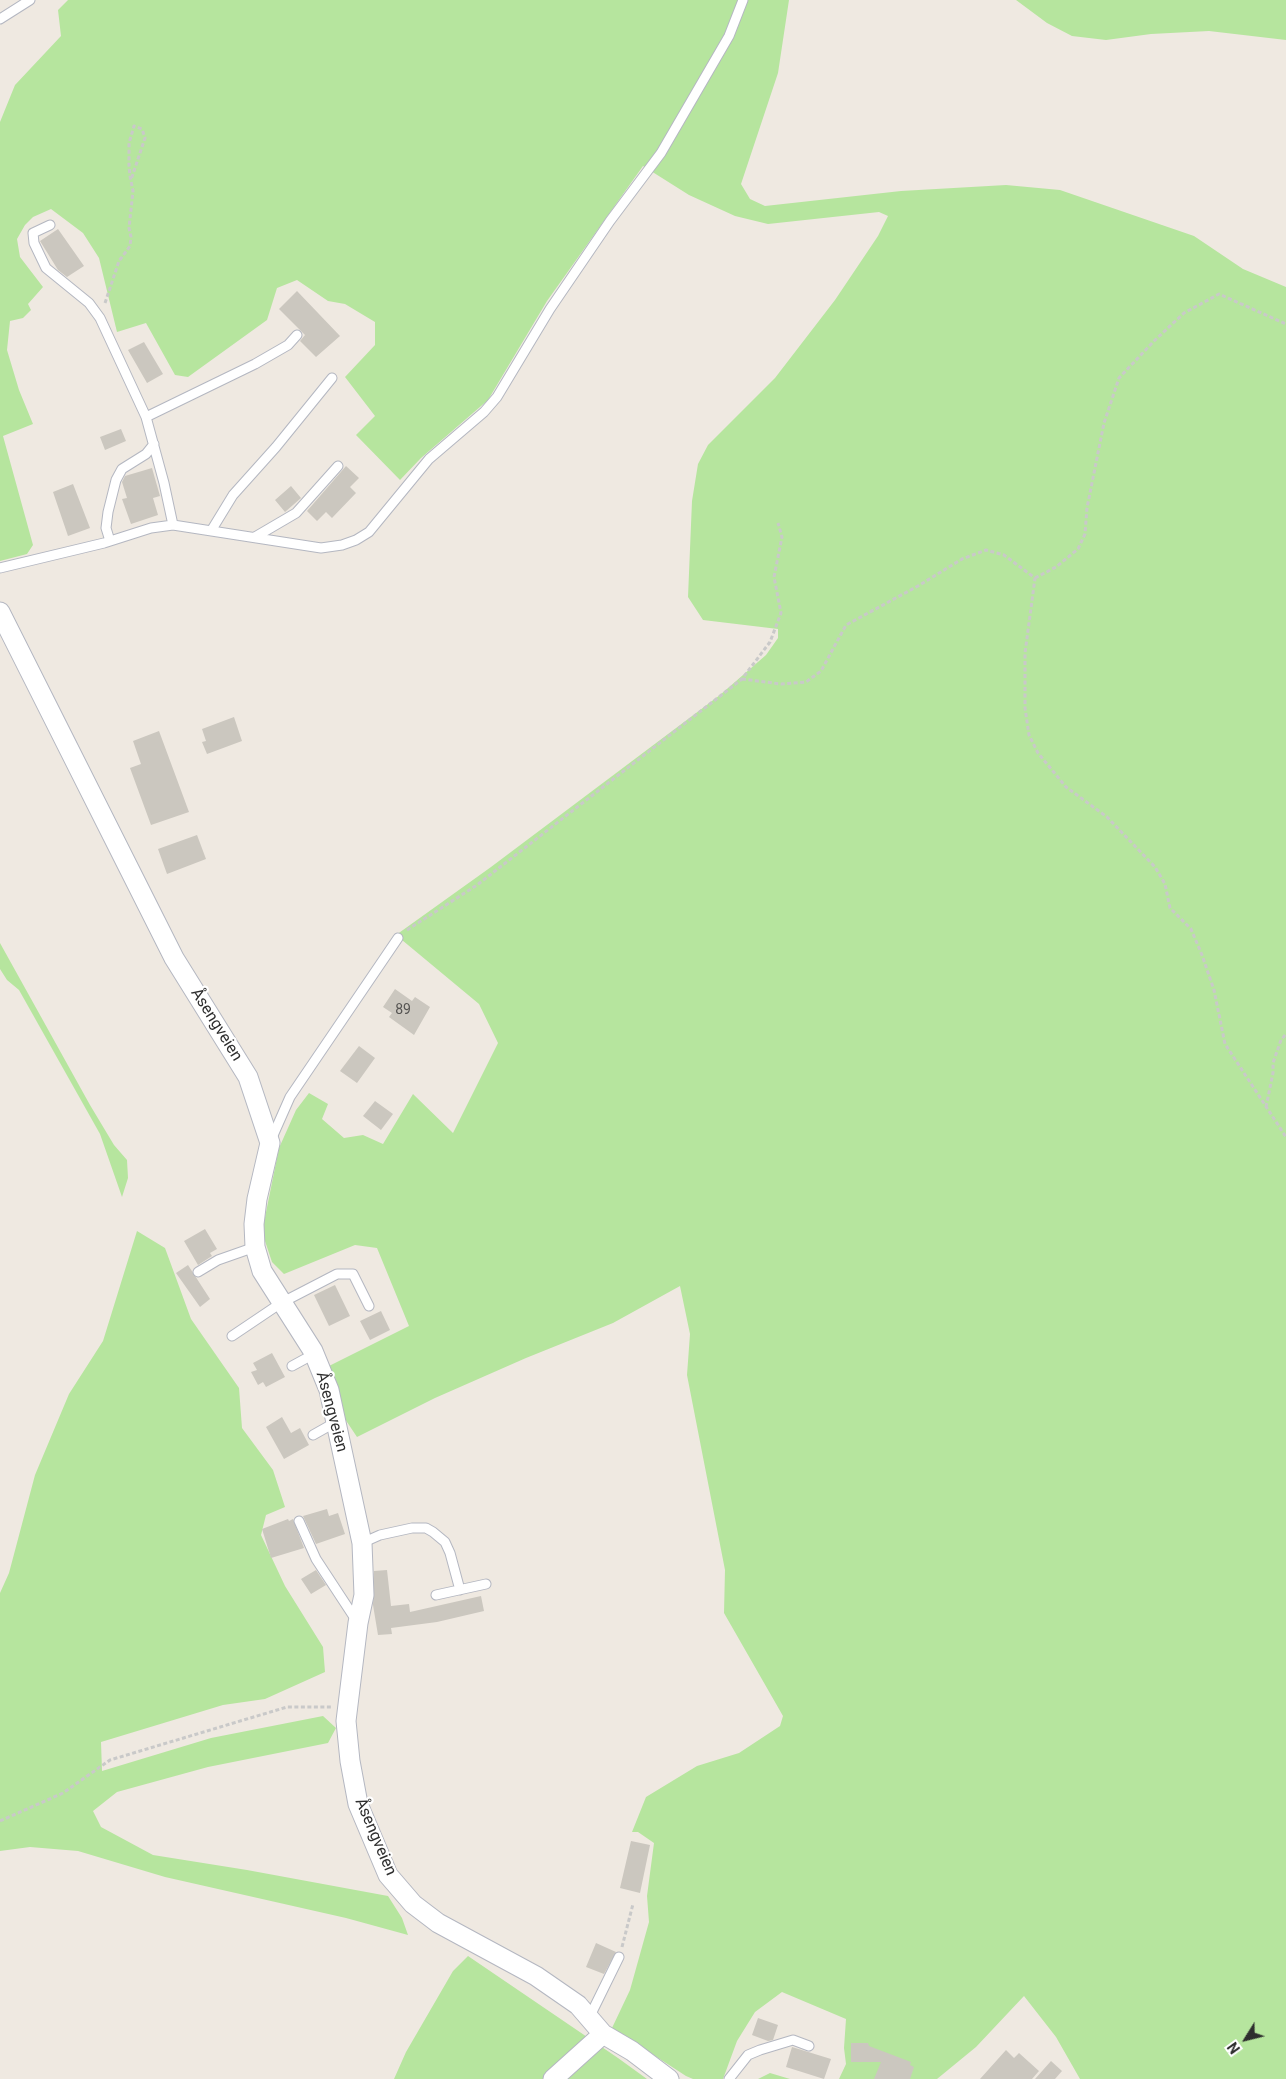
<!DOCTYPE html>
<html>
<head>
<meta charset="utf-8">
<style>
  body { margin:0 }
  #map { position:relative; width:1286px; height:2079px; overflow:hidden; background:#efe9e1; font-family:Roboto,sans-serif }
  canvas { display:block }
  .north { position:absolute; left:1221px; top:2014px; width:50px; height:50px; -webkit-text-stroke:4px #fff; paint-order:stroke; rotate:234deg; font-size:14px; font-weight:700; line-height:20px; text-align:center; color:#2e2e2e }
  .north::after { content:''; display:block; margin:auto; width:18px; height:22px; background:#2e2e2e; clip-path:polygon(50% 0,100% 100%,50% 72%,0 100%) }
</style>
</head>
<body>
<div id="map">
<canvas width="1286" height="2079"></canvas>
<div class="north">N</div>
</div>
<script>
const g = document.querySelector('canvas').getContext('2d');
g.lineJoin = 'round';
function fill(path, color) { g.fillStyle = color; g.fill(path, 'evenodd'); }
const poly = rows => new Path2D(rows.map(r => 'M' + r).join(''));
function stroke(path, color, width, dash) { g.strokeStyle = color; g.lineWidth = width; g.lineCap = dash ? 'butt' : 'round'; g.setLineDash(dash || []); g.stroke(path); }
function drawText(font, color, halo, rows, align = 'center') {
  g.font = font + ' Roboto,sans-serif'; g.lineWidth = 4.5; g.setLineDash([]); g.textBaseline = 'middle'; g.strokeStyle = halo; g.fillStyle = color; for (const [text, x, y, turn = 0] of rows) {
    g.save(); g.translate(x, y); g.rotate((+turn || 0) * Math.PI / 180); g.textAlign = isNaN(turn) ? turn : align; if (halo) g.strokeText(text, 0, 0); g.fillText(text, 0, 0); g.restore();
  }
}
const green = poly([
  [68,0,789,0,778,73,741,184,750,199,765,206,901,191,1006,185,1060,190,1194,236,1243,269,1286,287,1286,2079,1080,2079,1056,2037,1024,1996,976,2047,937,2079,839,2079,846,2064,844,2048,846,2019,782,1992,755,2012,737,2041,723,2079,693,2079,686,2076,612,2028,630,1990,649,1922,647,1896,654,1843,638,1832,632,1832,646,1797,697,1766,739,1753,780,1726,783,1716,724,1613,725,1570,687,1375,690,1334,680,1286,613,1323,526,1358,435,1398,357,1437,345,1419,327,1367,409,1326,377,1248,355,1245,284,1274,272,1262,262,1232,279,1148,296,1110,309,1093,328,1104,322,1119,344,1138,363,1135,383,1144,413,1094,453,1133,498,1043,479,1004,396,935,491,867,720,695,766,655,778,638,778,629,703,620,688,597,692,501,698,464,708,445,775,378,835,300,878,236,888,216,879,212,768,224,735,216,689,195,643,166,547,301,488,400,421,458,400,480,356,435,375,416,345,377,375,345,375,322,345,304,328,301,297,280,277,288,267,320,188,377,175,375,146,323,117,332,99,258,83,233,51,209,33,217,25,225,17,239,20,257,43,287,28,304,31,310,23,318,10,321,7,350,19,390,33,424,3,436,33,545,27,554,0,561,0,122,15,85,61,36,58,10],
  [1016,0,1286,0,1286,40,1209,31,1151,34,1106,40,1072,36,1047,23],
  [0,943,90,1105,114,1145,127,1160,128,1178,122,1197,100,1134,19,990,7,980,0,969],
  [137,1231,165,1248,191,1319,239,1388,242,1428,273,1470,285,1507,266,1515,261,1535,285,1586,323,1647,325,1672,265,1699,223,1705,101,1742,102,1771,211,1738,323,1716,336,1728,328,1743,208,1767,117,1792,93,1811,101,1827,153,1855,247,1870,388,1896,402,1918,408,1935,346,1918,165,1877,78,1851,30,1847,0,1851,0,1593,9,1573,35,1475,69,1394,103,1341],
  [468,1956,618,2058,647,2079,394,2079,406,2052,453,1971],
  [770,2073,790,2079,758,2079]
]);
const building = poly([
  [58,229,84,266,67,277,58,270,40,241],
  [297,291,340,336,316,357,300,341,305,335,279,309],
  [144,342,163,374,147,383,128,350],
  [121,429,126,441,105,450,100,437],
  [346,466,359,478,350,487,356,493,332,518,326,512,317,521,307,511],
  [152,468,160,496,153,498,158,515,131,524,122,499,127,498,122,482,125,476],
  [73,484,90,528,68,536,53,492],
  [291,486,301,498,285,512,275,500],
  [234,717,242,741,207,754,202,742,206,741,202,729],
  [159,731,189,812,151,825,130,768,141,764,133,741],
  [197,835,206,859,167,874,158,849],
  [395,989,412,1001,415,997,430,1007,414,1035,389,1017,392,1013,383,1007],
  [359,1046,375,1058,357,1083,340,1071],
  [375,1101,393,1114,381,1130,363,1116],
  [205,1229,217,1249,210,1253,212,1256,198,1265,184,1241],
  [188,1265,210,1299,200,1307,176,1273],
  [335,1285,350,1316,329,1326,314,1295],
  [381,1311,390,1330,370,1340,360,1321],
  [272,1353,285,1377,266,1387,263,1382,258,1385,251,1372,257,1370,253,1363],
  [282,1417,291,1433,300,1428,309,1445,284,1459,266,1427],
  [327,1509,329,1516,338,1513,345,1534,316,1544,303,1516],
  [288,1519,289,1521,293,1519,304,1548,271,1558,262,1529],
  [316,1570,326,1585,311,1594,301,1579],
  [387,1570,391,1606,409,1604,410,1612,481,1596,484,1611,437,1622,391,1628,392,1634,378,1635,373,1605,374,1571],
  [631,1841,650,1845,640,1893,620,1888],
  [596,1943,616,1952,604,1974,586,1967],
  [758,2018,778,2025,773,2040,768,2041,752,2035],
  [851,2043,868,2043,869,2046,911,2062,910,2065,914,2067,910,2079,874,2079,881,2062,851,2062],
  [792,2047,831,2059,824,2079,786,2067],
  [1006,2050,1014,2058,1019,2053,1039,2071,1032,2079,980,2079],
  [1051,2061,1062,2071,1055,2079,1035,2079]
]);
const path = poly([
  [105,303,119,261,130,246,131,237,129,228,133,191,130,176,129,166,129,143,134,126,142,129,145,138,131,180],
  [1035,578,1056,567,1078,549,1085,534,1087,508,1104,423,1119,378,1154,341,1184,313,1219,294,1286,324],
  [742,679,781,684,806,682,821,671,846,625,918,586,962,559,986,550,1004,555,1035,578,1025,653,1025,708,1029,735,1038,753,1066,787,1107,817,1155,867,1165,884,1170,908,1191,929,1202,955,1214,990,1225,1044,1286,1137],
  [407,930,477,885,742,679,770,642,781,613,774,577,782,537,778,523],
  [1266,1107,1273,1073,1273,1063,1281,1040,1286,1034],
  [0,1821,63,1793,110,1760,287,1707,331,1707],
  [622,1947,633,1904]
]);
const service = poly([
  [0,19,30,0],
  [50,225,33,233,34,243,46,268,89,303,100,318,146,417,164,483,173,525],
  [146,417,255,364,288,345,297,335],
  [211,531,233,495,276,447,332,378],
  [255,537,296,513,338,466],
  [110,541,106,528,108,512,116,480,122,469,146,454,154,444],
  [0,568,104,543,151,528,173,525,321,548,342,545,356,540,369,532,429,459,484,412,497,397,550,309,610,221,661,153,729,36,743,0],
  [271,1140,290,1097,398,938],
  [198,1272,218,1260,255,1247],
  [232,1336,281,1303,337,1274,353,1274,369,1306],
  [292,1366,314,1354],
  [313,1435,336,1422],
  [299,1521,316,1559,356,1620],
  [362,1543,380,1535,412,1528,426,1528,433,1532,445,1542,450,1553,460,1590],
  [436,1595,486,1584],
  [590,2016,619,1957],
  [729,2079,748,2055,760,2050,793,2040,809,2046]
]);
const minor = poly([
  [0,612,174,958,248,1077,270,1143,257,1199,254,1224,255,1247,262,1271,313,1351,329,1390,362,1543,364,1595,358,1623,346,1721,350,1761,358,1804,388,1875,413,1904,438,1923,536,1976,578,2005,603,2034,632,2051,669,2079],
  [553,2079,603,2034]
]);
const numberNames = [
  ["89",403,1010]
];
const streetNames = [
  ["Åsengveien",216,1025,58],
  ["Åsengveien",331,1412,75],
  ["Åsengveien",375,1837,67]
];
fill(green, '#b6e59e');
fill(building, '#cbc7bf');
stroke(service, '#b4b7c1', 11);
stroke(minor, '#b4b7c1', 21);
stroke(path, '#c9c9c9', 3, [4, 2.5]);
stroke(service, '#fff', 9);
stroke(minor, '#fff', 19);
drawText('14px', '#555452', null, numberNames);
drawText('16px', '#2e2e2e', '#fff', streetNames);
</script>
</body>
</html>
